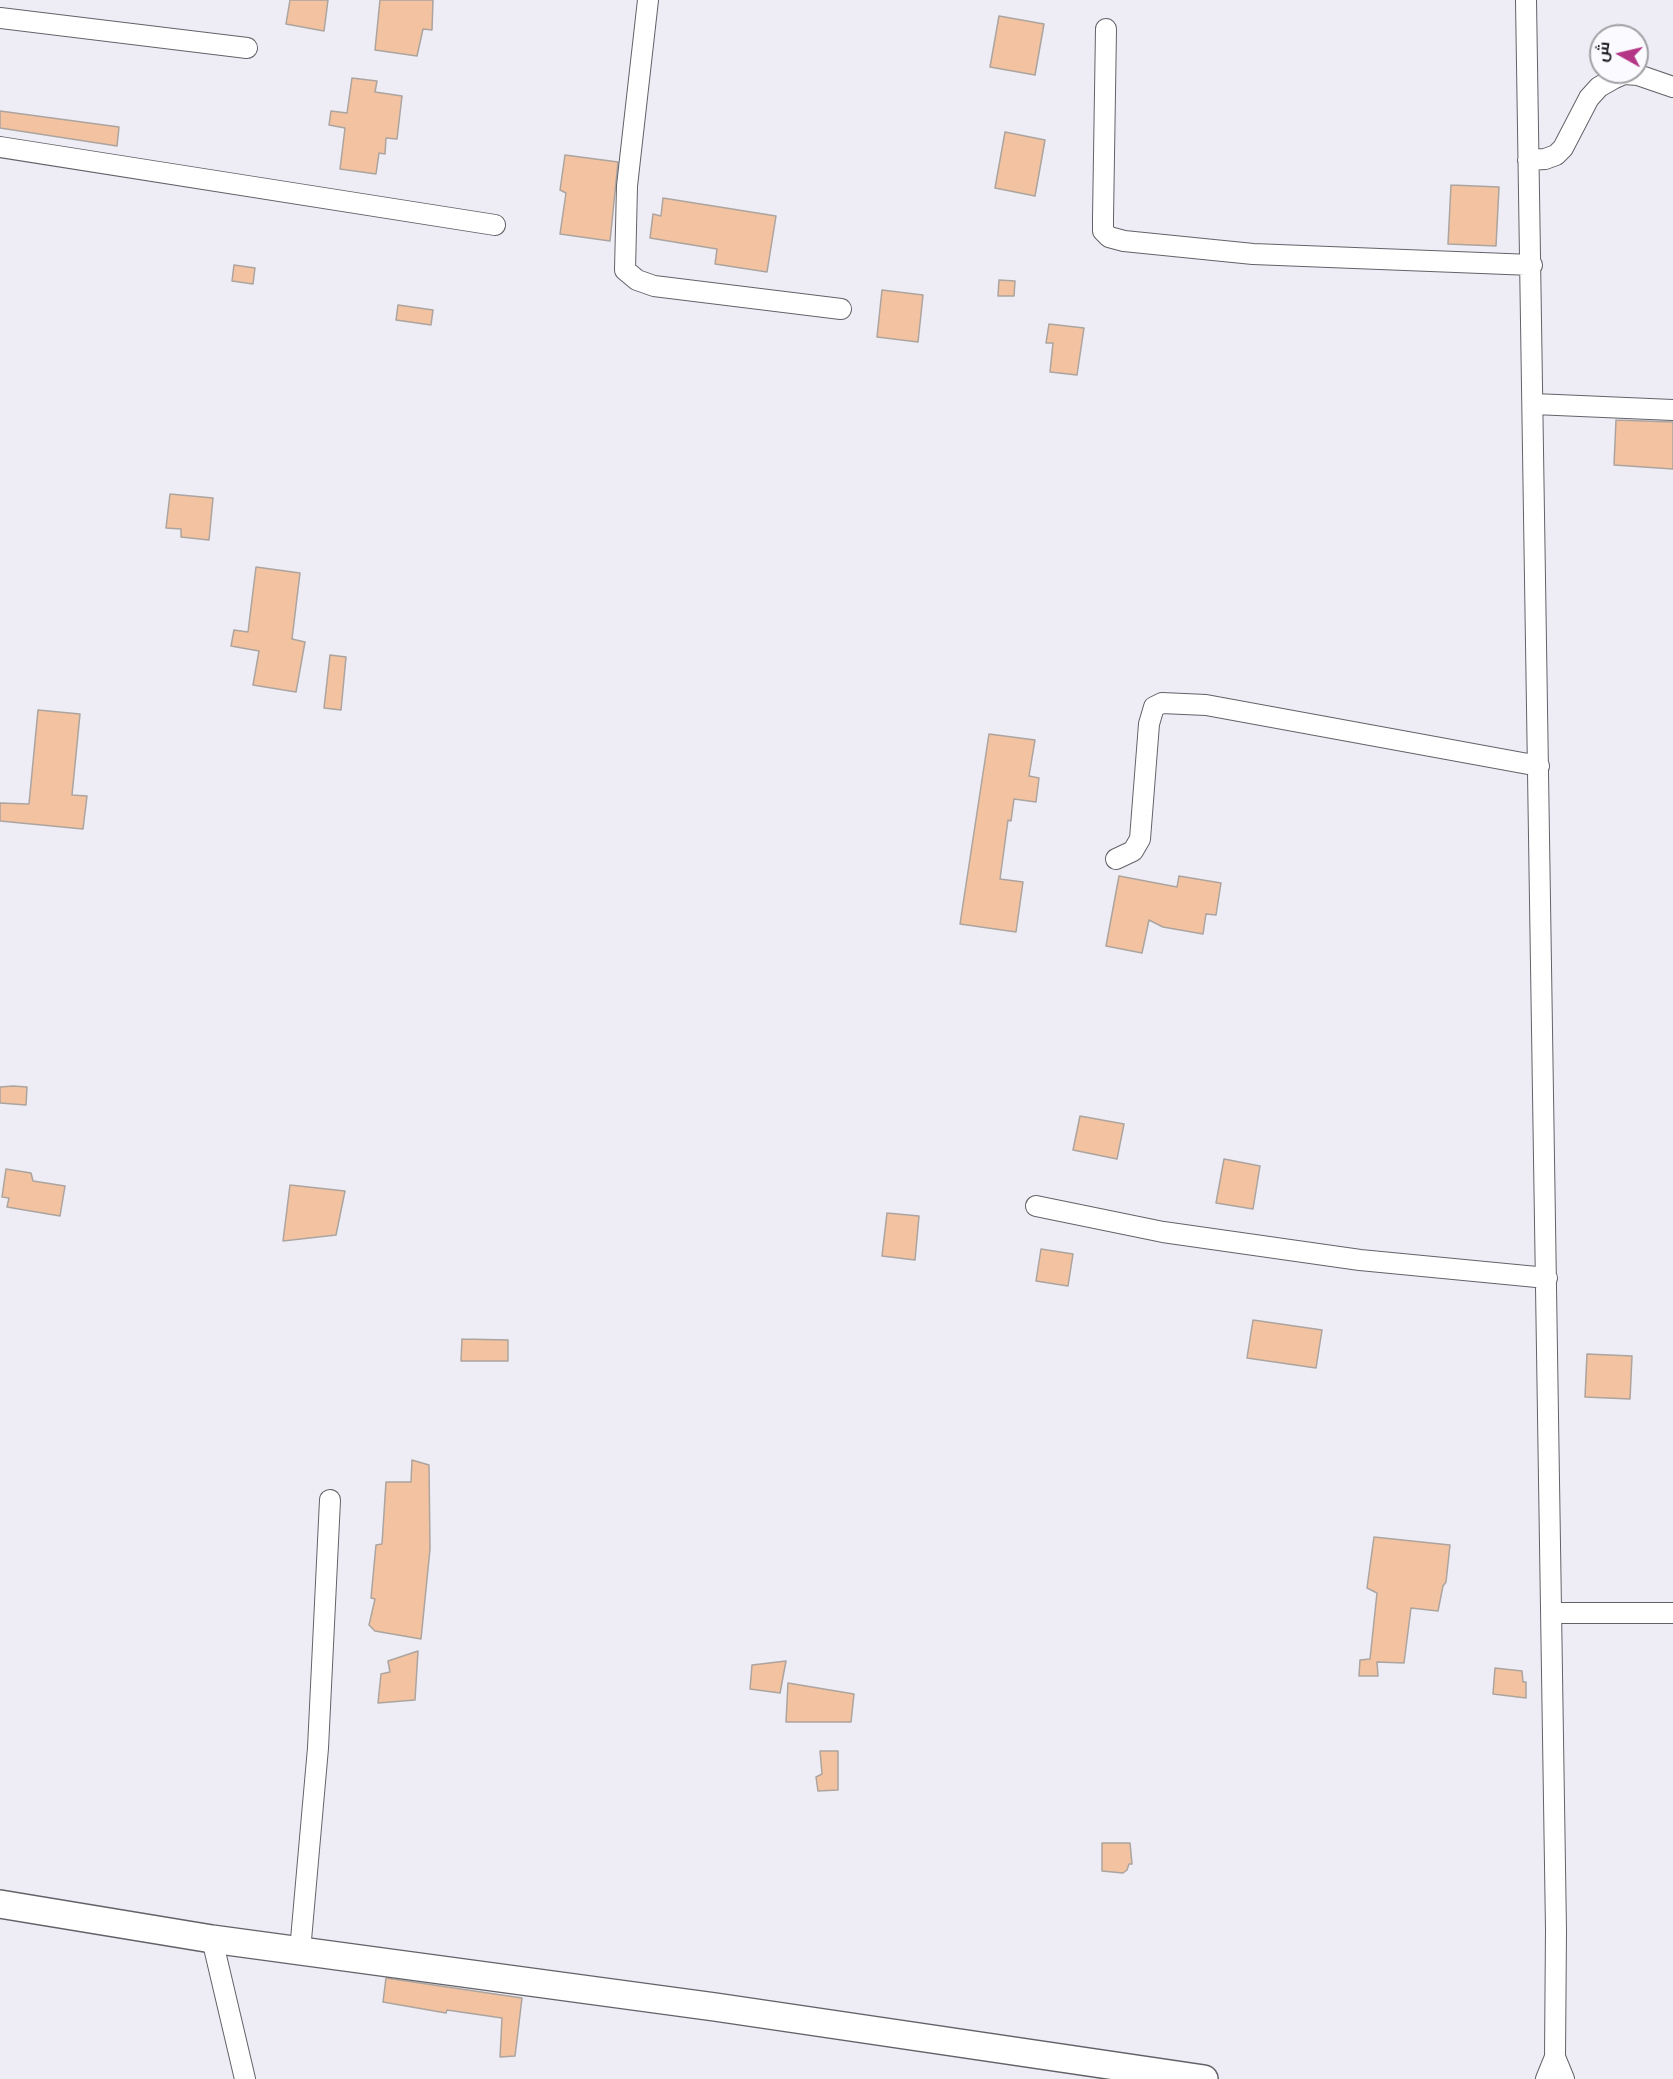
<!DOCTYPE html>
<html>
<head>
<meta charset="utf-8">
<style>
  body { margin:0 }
  #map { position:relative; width:1673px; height:2079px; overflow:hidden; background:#eeecf4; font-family:"Roboto Condensed",Cairo,sans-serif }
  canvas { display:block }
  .north { position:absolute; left:1589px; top:24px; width:60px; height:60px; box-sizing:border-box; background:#fbfaff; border:2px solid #a2a1a5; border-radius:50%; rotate:278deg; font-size:16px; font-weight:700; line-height:24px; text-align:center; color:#1c1b1e }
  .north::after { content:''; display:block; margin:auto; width:21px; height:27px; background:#b43786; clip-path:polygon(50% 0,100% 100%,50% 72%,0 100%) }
</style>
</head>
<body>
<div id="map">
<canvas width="1673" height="2079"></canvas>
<div class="north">ش</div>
</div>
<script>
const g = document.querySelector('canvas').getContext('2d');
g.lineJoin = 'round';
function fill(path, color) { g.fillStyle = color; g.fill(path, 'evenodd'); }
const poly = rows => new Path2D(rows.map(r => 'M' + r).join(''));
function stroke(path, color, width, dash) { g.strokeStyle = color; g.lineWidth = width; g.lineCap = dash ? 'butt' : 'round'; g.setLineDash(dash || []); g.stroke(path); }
const building = poly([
  [290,0,328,0,324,31,286,24,290,0],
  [380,0,433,0,432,30,423,29,417,56,375,50,380,0],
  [999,16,1044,24,1035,75,990,67,999,16],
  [352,78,377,81,375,92,402,96,397,139,386,138,385,154,379,153,376,174,340,169,345,128,329,125,331,111,347,113,352,78],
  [0,111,119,127,117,146,0,128,0,111],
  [1005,132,1045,140,1035,196,995,188,1005,132],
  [565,155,618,162,610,241,560,234,566,193,560,190,565,155],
  [1451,185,1499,187,1496,246,1448,244,1451,185],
  [663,198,776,216,767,272,715,264,717,249,650,238,653,214,661,216,663,198],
  [234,265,255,268,253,284,232,281,234,265],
  [999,280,1015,281,1014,296,998,296,999,280],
  [882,290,923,295,918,342,877,337,882,290],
  [398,305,433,310,431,325,396,320,398,305],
  [1049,324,1084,328,1077,375,1050,372,1053,343,1046,343,1049,324],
  [1616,420,1673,422,1673,469,1614,465,1616,420],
  [170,494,213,498,209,540,181,537,181,529,166,528,170,494],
  [256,567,300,573,292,639,305,642,296,692,253,685,259,651,231,646,234,630,248,632,256,567],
  [330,655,346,657,341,710,324,708,330,655],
  [38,710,80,714,72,795,87,796,83,829,0,821,0,803,29,804,38,710],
  [989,734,1035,740,1029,776,1039,778,1036,802,1014,799,1011,821,1008,820,1000,879,1023,882,1016,932,960,924,989,734],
  [1119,876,1177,887,1179,876,1221,883,1216,915,1206,914,1203,934,1163,927,1149,920,1142,953,1106,946,1119,876],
  [13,1086,27,1087,26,1105,0,1103,0,1087,13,1086],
  [1080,1116,1124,1124,1117,1159,1073,1150,1080,1116],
  [1224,1159,1260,1166,1253,1209,1216,1203,1224,1159],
  [6,1169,31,1173,33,1181,65,1186,60,1216,7,1207,9,1198,2,1197,6,1169],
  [290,1185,345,1191,336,1235,283,1241,290,1185],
  [887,1213,919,1216,915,1260,882,1256,887,1213],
  [1041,1249,1073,1254,1068,1286,1036,1281,1041,1249],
  [1253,1320,1322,1330,1316,1368,1247,1358,1253,1320],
  [462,1339,508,1340,508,1361,461,1361,462,1339],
  [1587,1354,1632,1356,1630,1399,1585,1397,1587,1354],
  [412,1460,429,1465,430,1549,421,1639,375,1631,369,1625,375,1599,371,1598,376,1545,382,1544,386,1482,411,1482,412,1460],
  [1374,1537,1450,1545,1446,1582,1443,1586,1438,1611,1411,1608,1404,1663,1377,1662,1378,1676,1359,1676,1360,1660,1370,1659,1377,1593,1367,1588,1374,1537],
  [418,1651,415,1700,378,1703,381,1674,390,1672,388,1661,418,1651],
  [786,1661,780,1693,750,1689,752,1665,786,1661],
  [1495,1668,1522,1671,1523,1682,1526,1682,1526,1698,1493,1694,1495,1668],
  [788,1683,854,1694,851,1722,786,1722,788,1683],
  [820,1751,838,1751,838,1790,818,1791,816,1777,822,1774,820,1751],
  [1102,1843,1130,1843,1132,1864,1129,1864,1127,1870,1123,1873,1102,1871,1102,1843],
  [386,1978,522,1998,515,2056,500,2057,502,2018,447,2010,446,2013,383,2002,386,1978]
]);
const street = poly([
  [648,0,627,186,625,270,637,280,654,286,841,309],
  [1526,0,1556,1929,1555,2057,1546,2079],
  [0,18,247,48],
  [1106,29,1103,218,1103,231,1109,237,1124,241,1253,254,1532,265],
  [0,147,495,225],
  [1528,160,1545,159,1556,155,1563,148,1589,98,1599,87,1613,79,1624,74,1638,75,1673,87],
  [1534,404,1673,410],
  [1116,859,1133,851,1140,839,1149,724,1154,707,1162,703,1206,705,1539,766],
  [1036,1206,1163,1232,1360,1260,1547,1278],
  [1552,1613,1673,1613],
  [212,1939,245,2079],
  [300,1951,318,1748,330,1500],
  [1555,2057,1564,2079]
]);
const secondary = poly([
  [0,1904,212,1939,715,2007,1204,2079]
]);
fill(building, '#f3c3a1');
stroke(building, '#aca49f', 1.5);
stroke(street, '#646269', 22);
stroke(secondary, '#646269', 30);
stroke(street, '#fff', 20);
stroke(secondary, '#fff', 27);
</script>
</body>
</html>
